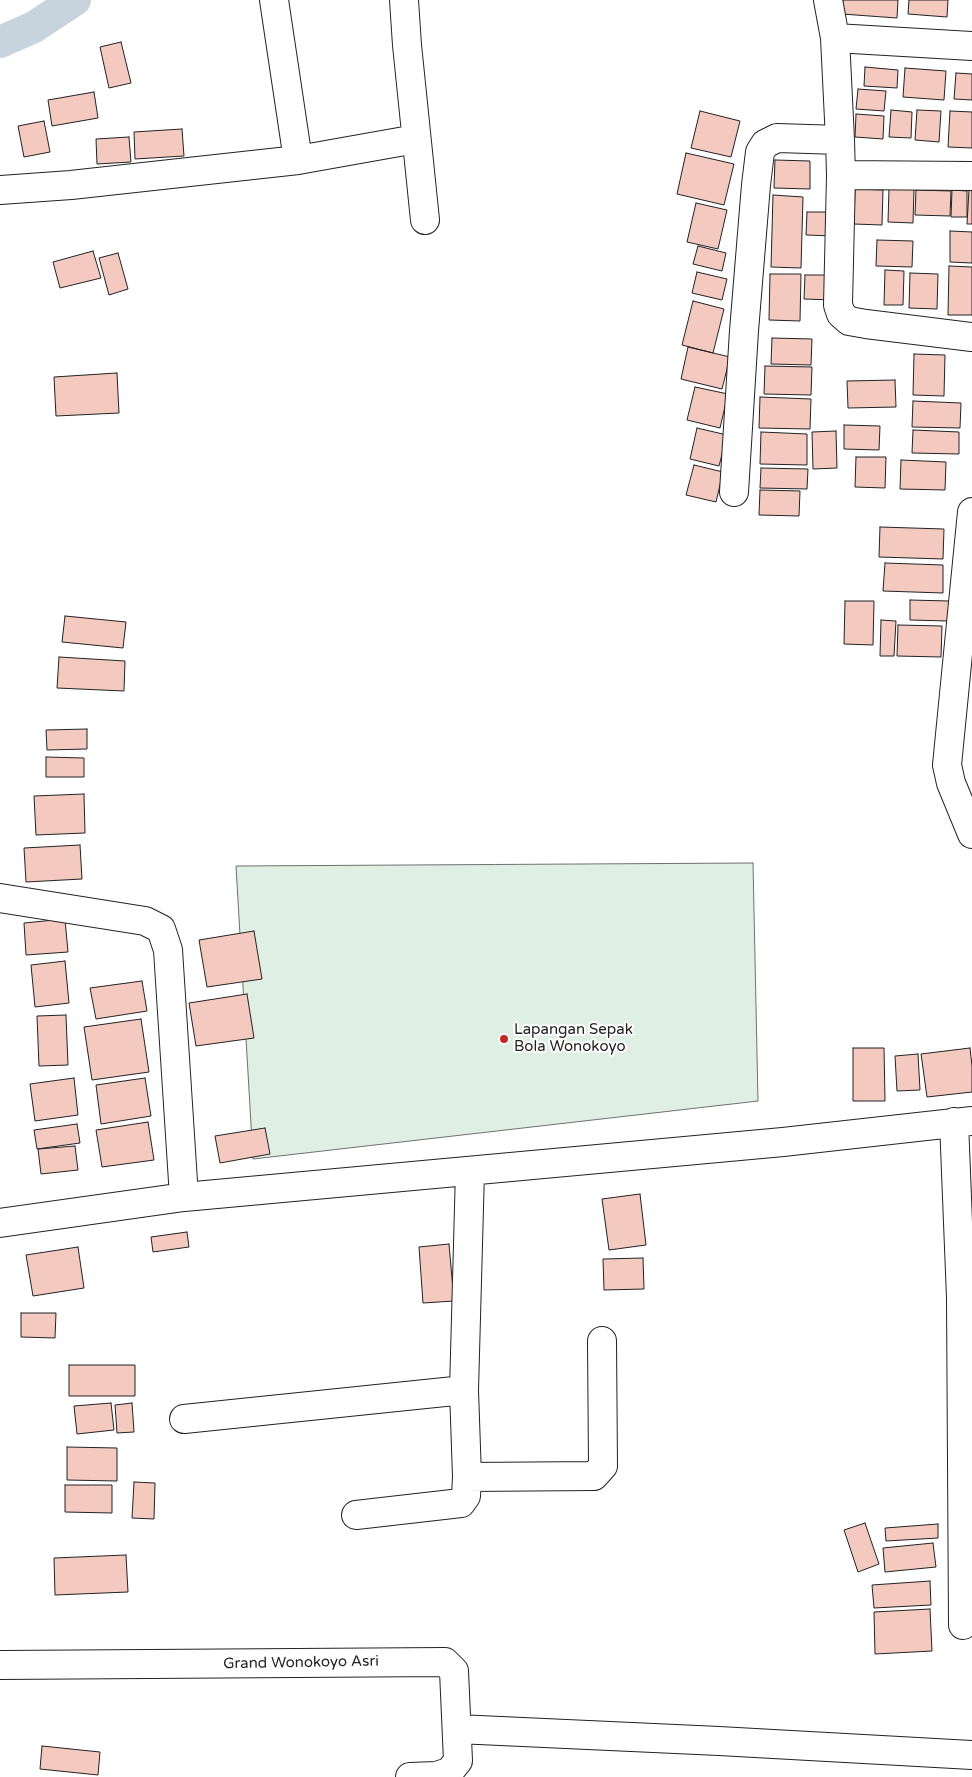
<!DOCTYPE html>
<html>
<head>
<meta charset="utf-8">
<style>
  body { margin:0 }
  canvas { display:block; background:#fff }
</style>
</head>
<body>
<canvas width="972" height="1777"></canvas>
<script>
const g = document.querySelector('canvas').getContext('2d');
g.lineJoin = 'round';
function fill(path, color) { g.fillStyle = color; g.fill(path, 'evenodd'); }
const poly = rows => new Path2D(rows.map(r => 'M' + r).join(''));
function stroke(path, color, width, dash) { g.strokeStyle = color; g.lineWidth = width; g.lineCap = dash ? 'butt' : 'round'; g.setLineDash(dash || []); g.stroke(path); }
function drawText(font, color, halo, rows, align = 'center') {
  g.font = font + ' "Varela Round",sans-serif'; g.lineWidth = 4; g.setLineDash([]); g.textBaseline = 'middle'; g.strokeStyle = halo; g.fillStyle = color; for (const [text, x, y, turn = 0] of rows) {
    g.save(); g.translate(x, y); g.rotate((+turn || 0) * Math.PI / 180); g.textAlign = isNaN(turn) ? turn : align; if (halo) g.strokeText(text, 0, 0); g.fillText(text, 0, 0); g.restore();
  }
}
const green = poly([
  [753,863,758,1101,253,1159,236,866,753,863]
]);
const canal = poly([
  [0,42,34,27,75,0]
]);
const building = poly([
  [843,0,898,0,897,18,842,14,843,0],
  [909,0,948,0,947,17,908,14,909,0],
  [121,42,131,83,109,88,100,47,121,42],
  [865,67,898,70,897,88,864,86,865,67],
  [905,68,946,71,944,100,903,97,905,68],
  [956,73,972,74,972,100,954,99,956,73],
  [858,89,886,91,884,111,856,109,858,89],
  [94,92,98,118,52,126,48,100,94,92],
  [891,110,912,112,911,138,889,137,891,110],
  [917,110,941,111,939,142,915,140,917,110],
  [700,111,740,121,731,157,691,148,700,111],
  [950,111,972,112,972,148,948,147,950,111],
  [856,114,884,116,883,139,855,137,856,114],
  [44,121,50,152,24,157,18,126,44,121],
  [182,129,184,156,135,159,134,132,182,129],
  [129,137,131,162,97,164,96,139,129,137],
  [686,153,734,164,724,205,677,194,686,153],
  [775,160,810,161,810,189,774,188,775,160],
  [889,188,914,189,913,223,888,222,889,188],
  [855,189,883,190,882,225,854,224,855,189],
  [916,190,951,191,950,216,915,215,916,190],
  [952,190,967,191,967,217,951,217,952,190],
  [969,190,972,191,972,224,967,224,969,190],
  [773,195,803,197,801,268,771,267,773,195],
  [696,203,727,210,718,249,687,242,696,203],
  [807,212,834,212,834,236,806,235,807,212],
  [950,231,972,232,972,263,950,262,950,231],
  [877,240,913,241,912,267,876,266,877,240],
  [698,246,726,253,722,271,693,264,698,246],
  [93,251,101,278,60,288,53,262,93,251],
  [118,253,128,289,109,295,99,258,118,253],
  [949,266,972,267,972,315,948,315,949,266],
  [885,270,904,271,903,305,884,305,885,270],
  [697,272,727,279,722,300,692,293,697,272],
  [910,273,938,274,937,309,909,308,910,273],
  [770,274,801,274,800,321,769,320,770,274],
  [805,275,834,275,834,300,804,299,805,275],
  [693,301,724,309,713,353,682,345,693,301],
  [772,338,812,339,811,365,771,364,772,338],
  [688,347,730,357,722,389,681,379,688,347],
  [914,354,945,355,944,396,913,395,914,354],
  [765,366,812,367,811,395,764,394,765,366],
  [117,373,119,413,56,416,54,377,117,373],
  [895,380,896,407,848,408,847,381,895,380],
  [695,387,728,394,720,428,687,420,695,387],
  [760,397,811,399,810,429,759,428,760,397],
  [913,401,961,403,960,428,912,427,913,401],
  [844,425,880,426,879,450,844,449,844,425],
  [697,428,727,435,719,466,690,459,697,428],
  [913,430,959,432,959,454,912,453,913,430],
  [836,431,837,468,813,469,812,432,836,431],
  [761,432,807,434,807,465,760,464,761,432],
  [856,457,886,457,885,488,855,487,856,457],
  [901,460,946,462,945,490,900,489,901,460],
  [694,465,723,472,716,502,686,495,694,465],
  [761,468,808,469,807,489,760,488,761,468],
  [760,490,800,491,799,516,759,515,760,490],
  [880,527,944,529,943,559,879,557,880,527],
  [885,563,943,565,943,593,883,591,885,563],
  [910,600,949,601,948,621,910,620,910,600],
  [845,601,874,601,873,645,844,644,845,601],
  [65,616,126,622,123,648,62,642,65,616],
  [881,620,896,621,894,656,880,656,881,620],
  [898,625,942,626,941,657,897,656,898,625],
  [59,657,125,661,124,691,57,688,59,657],
  [87,729,87,749,47,750,46,730,87,729],
  [46,757,84,758,84,777,46,777,46,757],
  [84,794,85,833,36,835,34,796,84,794],
  [80,845,82,879,26,882,24,848,80,845],
  [65,919,68,952,26,955,24,923,65,919],
  [254,931,262,979,207,987,199,940,254,931],
  [65,961,69,1003,35,1007,31,965,65,961],
  [142,981,147,1011,96,1019,90,988,142,981],
  [247,994,254,1038,196,1046,189,1003,247,994],
  [66,1015,68,1065,39,1066,37,1016,66,1015],
  [141,1019,149,1072,92,1080,84,1027,141,1019],
  [853,1048,884,1048,885,1101,853,1101,853,1048],
  [970,1048,972,1066,972,1092,927,1097,921,1054,970,1048],
  [918,1054,920,1090,897,1091,895,1056,918,1054],
  [74,1078,78,1115,35,1121,30,1084,74,1078],
  [145,1078,151,1116,101,1124,96,1085,145,1078],
  [148,1122,154,1160,102,1167,96,1130,148,1122],
  [77,1124,80,1143,37,1149,34,1130,77,1124],
  [265,1128,270,1154,220,1163,215,1136,265,1128],
  [75,1146,78,1170,41,1174,38,1149,75,1146],
  [640,1194,646,1245,609,1250,602,1199,640,1194],
  [187,1232,189,1247,153,1252,151,1237,187,1232],
  [449,1244,454,1301,423,1303,419,1247,449,1244],
  [78,1247,84,1288,33,1296,26,1255,78,1247],
  [643,1258,644,1289,604,1290,603,1259,643,1258],
  [21,1313,56,1313,55,1338,21,1337,21,1313],
  [69,1365,135,1365,135,1396,69,1396,69,1365],
  [111,1403,114,1430,77,1434,74,1406,111,1403],
  [132,1403,134,1432,117,1433,115,1405,132,1403],
  [67,1447,117,1448,117,1481,67,1480,67,1447],
  [134,1482,155,1483,154,1519,132,1518,134,1482],
  [65,1485,112,1485,112,1513,65,1512,65,1485],
  [865,1523,879,1564,858,1572,844,1530,865,1523],
  [938,1524,938,1538,886,1541,885,1528,938,1524],
  [933,1543,936,1567,885,1572,883,1548,933,1543],
  [126,1555,128,1592,55,1595,54,1558,126,1555],
  [930,1581,931,1605,874,1608,872,1585,930,1581],
  [930,1609,932,1651,875,1654,874,1612,930,1609],
  [42,1746,100,1752,98,1775,40,1769,42,1746]
]);
const minor = poly([
  [274,0,298,160],
  [404,0,407,45,425,220],
  [828,0,835,38,972,46],
  [835,38,840,140],
  [841,175,838,305,841,314,849,321,866,324,972,337],
  [0,190,71,185,298,160,416,139],
  [734,492,744,331,756,185,760,152,765,144,777,138,840,140,841,175,972,176],
  [972,512,947,765,951,783,972,834],
  [0,898,145,921,161,929,168,950,184,1197],
  [954,1122,961,1298,963,1625],
  [0,1223,184,1197,783,1142,972,1121],
  [184,1419,464,1390],
  [467,1477,594,1476,603,1466,602,1341],
  [356,1515,461,1503,466,1496,467,1477,464,1390,470,1171],
  [0,1665,445,1662,454,1671,458,1761,449,1772,436,1776,410,1777],
  [457,1729,719,1741,972,1755]
]);
const markers = [
  [504,1039,5,"#c62828"]
];
const poiNames = [
  ["Lapangan Sepak",514,1030],
  ["Bola Wonokoyo",514,1047]
];
const streetNames = [
  ["Grand Wonokoyo Asri",301,1663,-1]
];
fill(green, '#e0efe3');
stroke(green, '#6f6f6f', 1);
stroke(canal, '#c7d3dd', 32);
fill(building, '#f3c9c0');
stroke(building, '#222', 1);
stroke(minor, '#222', 30);
stroke(minor, '#fff', 28);
for (const [x, y, r, color] of markers) { const dot = new Path2D(); dot.arc(x, y, r, 0, 2 * Math.PI); g.fillStyle = color; g.fill(dot); stroke(dot, '#fff', 2); }
drawText('15px', '#222', '#fff', poiNames, 'left');
drawText('15px', '#222', '#fff', streetNames);
</script>
</body>
</html>
